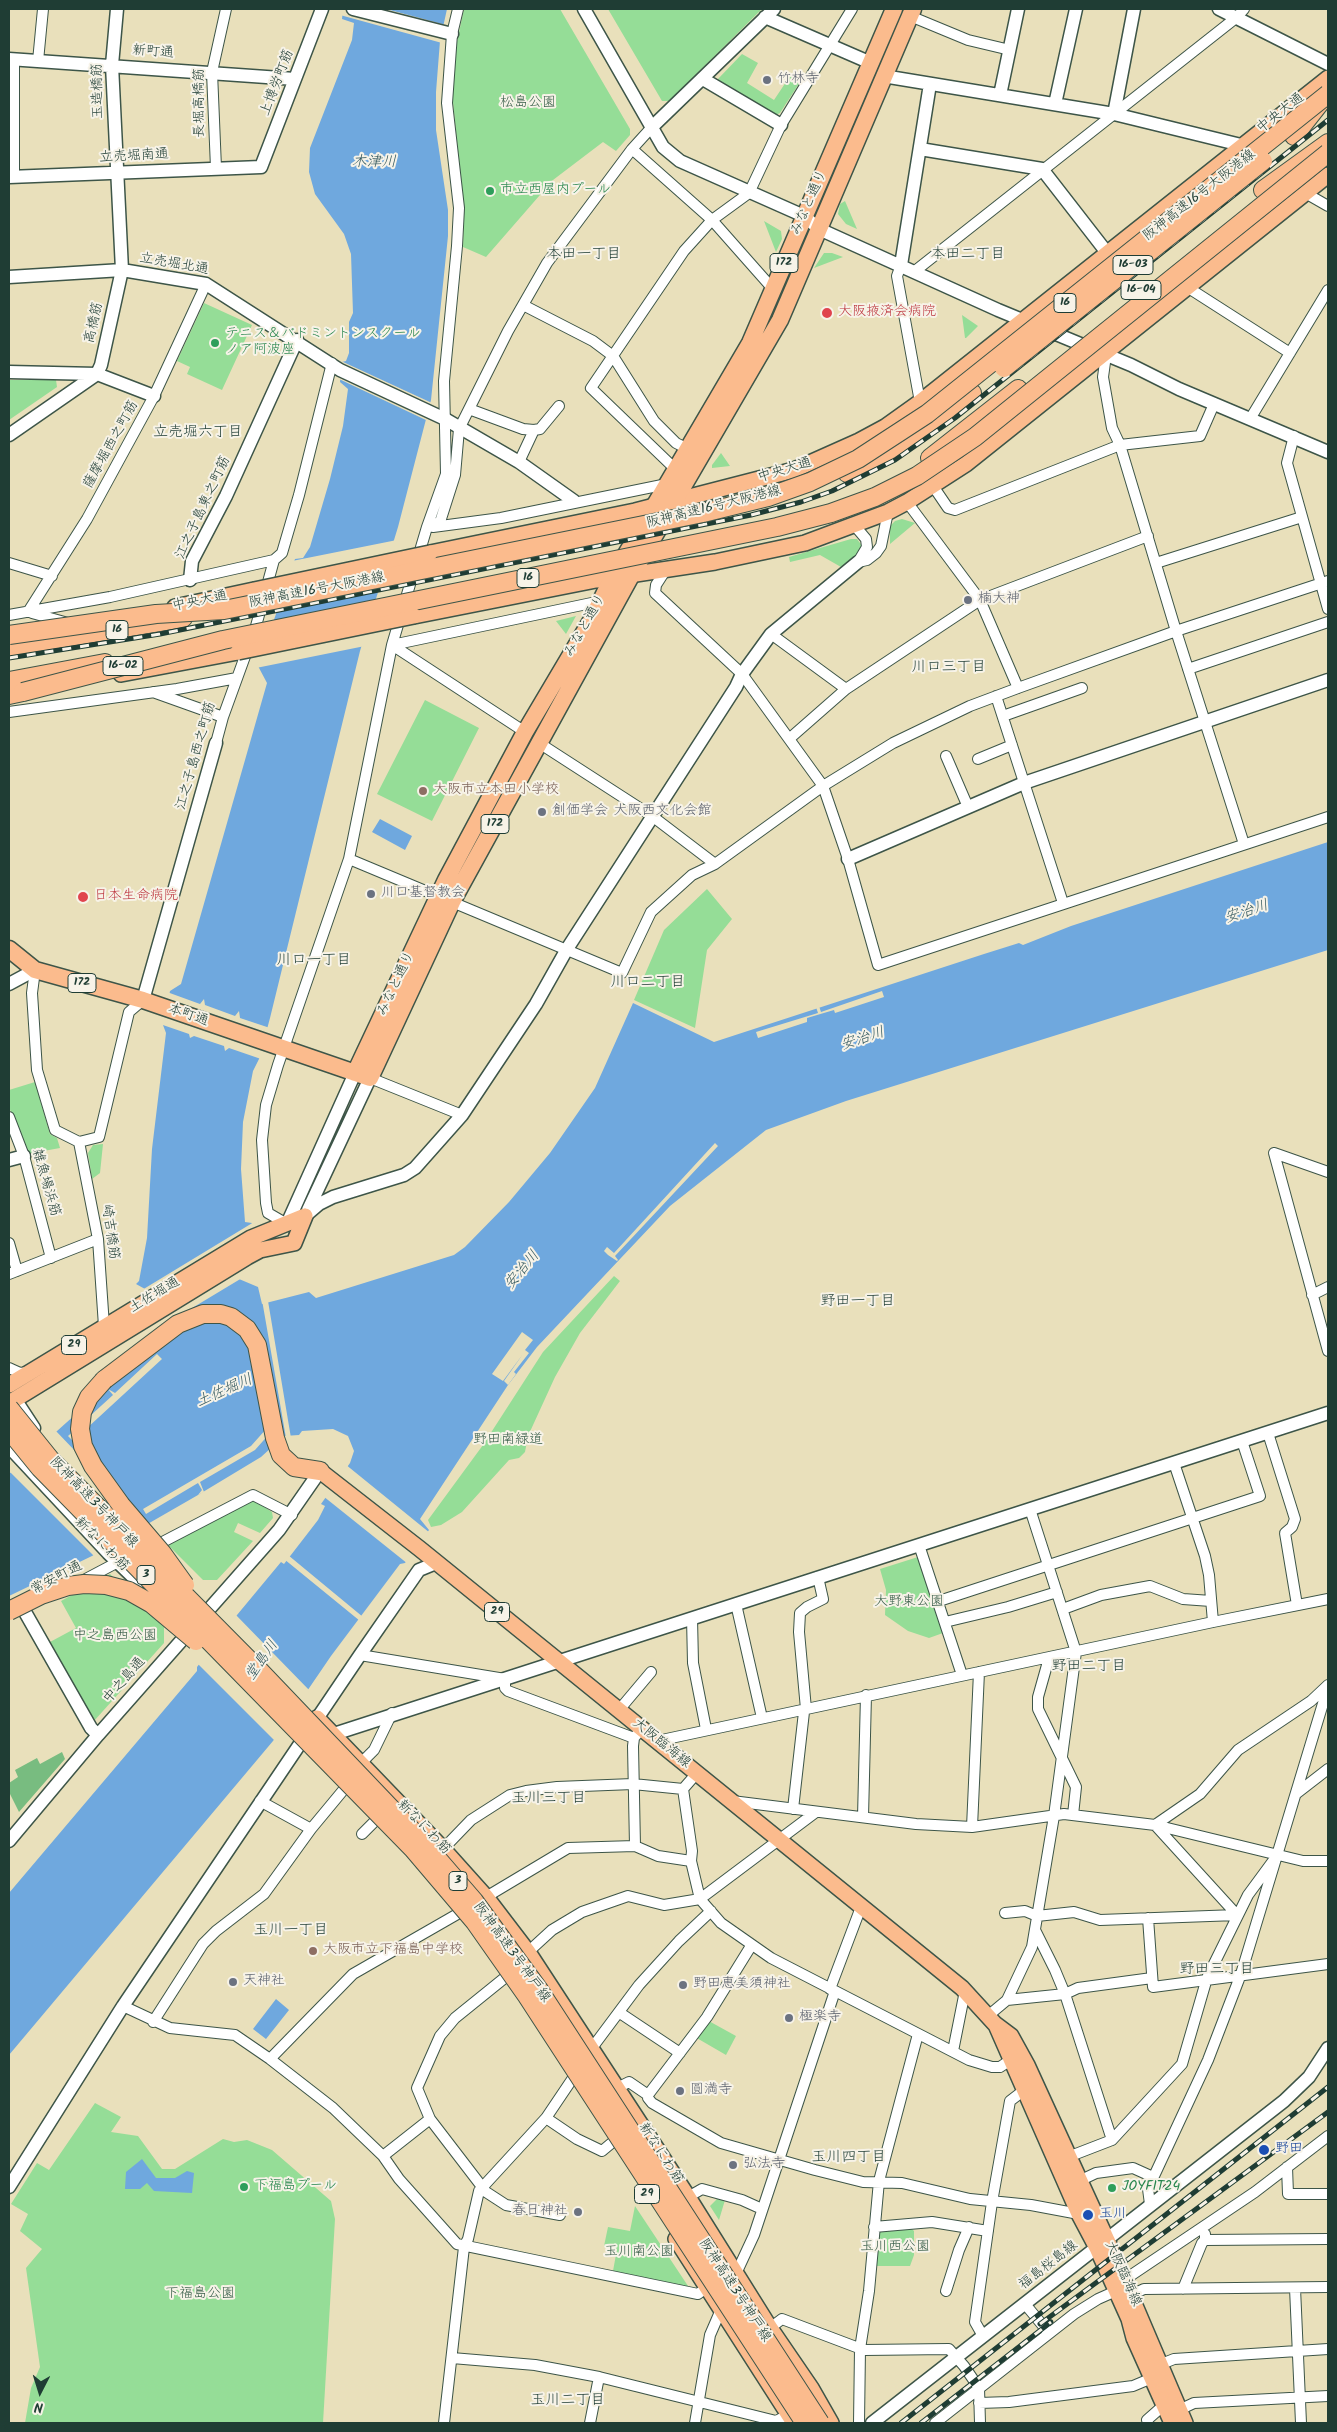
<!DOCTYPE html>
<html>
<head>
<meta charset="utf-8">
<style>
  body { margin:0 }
  #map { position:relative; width:1337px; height:2432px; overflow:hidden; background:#e9e0bb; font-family:Kalam,sans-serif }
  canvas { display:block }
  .frame { position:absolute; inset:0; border:10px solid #1f3d34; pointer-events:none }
  .north { position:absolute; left:15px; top:2367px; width:50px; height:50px; -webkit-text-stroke:4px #f7f3e8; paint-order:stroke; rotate:185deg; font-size:14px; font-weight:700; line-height:20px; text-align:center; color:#1f3d34 }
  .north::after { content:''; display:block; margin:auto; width:18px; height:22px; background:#1f3d34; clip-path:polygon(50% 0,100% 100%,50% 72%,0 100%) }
</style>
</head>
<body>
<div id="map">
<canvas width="1337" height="2432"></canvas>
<div class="frame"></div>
<div class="north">N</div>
</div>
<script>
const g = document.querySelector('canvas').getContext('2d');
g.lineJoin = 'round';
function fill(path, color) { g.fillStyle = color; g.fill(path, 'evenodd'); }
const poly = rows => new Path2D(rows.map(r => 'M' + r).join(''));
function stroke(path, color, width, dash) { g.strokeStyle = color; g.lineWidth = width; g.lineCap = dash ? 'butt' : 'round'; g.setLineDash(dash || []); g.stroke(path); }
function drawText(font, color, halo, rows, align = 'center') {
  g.font = font + ' Kalam,"Klee One",sans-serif'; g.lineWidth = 4; g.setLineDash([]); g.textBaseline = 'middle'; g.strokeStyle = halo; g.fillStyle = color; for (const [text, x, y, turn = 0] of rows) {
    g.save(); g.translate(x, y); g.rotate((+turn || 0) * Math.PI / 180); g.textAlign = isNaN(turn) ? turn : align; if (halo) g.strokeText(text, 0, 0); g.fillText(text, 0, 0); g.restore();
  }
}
const green = poly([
  [464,9,560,9,630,129,630,135,616,151,603,142,553,180,486,257,463,247,464,211,453,102,453,60],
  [608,9,762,9,669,101,662,101],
  [742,54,758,63,747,83,774,100,790,76,800,82,780,113,776,115,717,80],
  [845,201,857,229,846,224,838,214,840,204],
  [764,221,781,231,782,239,776,252],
  [824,253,832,253,843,257,814,268],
  [204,303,252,325,222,390,187,374,190,367,177,361],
  [962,315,978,326,966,338,965,338],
  [9,380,56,380,57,387,9,420],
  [721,453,730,466,712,468,712,465],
  [902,519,915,523,890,544,890,526,895,521],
  [851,539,857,539,863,547,860,552,841,567,820,555,790,562,789,557],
  [576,616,566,634,556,621],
  [425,700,479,728,432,821,377,794],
  [707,889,732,919,707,950,695,1028,634,1000,664,930],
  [35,1082,50,1134,57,1138,60,1148,27,1154,9,1107,9,1090],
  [103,1144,100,1173,92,1179,88,1153,93,1145],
  [614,1276,620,1281,580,1333,555,1377,528,1436,525,1452,519,1458,509,1460,462,1512,441,1525,431,1527,428,1520,483,1445,543,1352],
  [252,1499,272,1512,273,1518,260,1533,238,1523,234,1532,253,1541,217,1580,203,1580,167,1544],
  [918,1557,943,1633,929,1638,908,1631,885,1615,886,1590,880,1569],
  [110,1574,164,1627,164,1643,94,1721,50,1642,76,1628,61,1601],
  [707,2020,736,2036,726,2055,695,2037],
  [95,2103,121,2117,111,2132,138,2136,162,2169,175,2169,223,2139,234,2142,247,2140,272,2150,331,2201,335,2219,323,2423,25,2423,31,2388,40,2367,26,2268,42,2249,20,2231,28,2214,11,2204,37,2163,49,2170],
  [718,2198,725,2200,719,2220,710,2206],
  [635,2206,690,2289,613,2271,617,2249,604,2246,608,2227,630,2231],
  [911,2228,914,2231,914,2255,910,2266,874,2266,878,2231]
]);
const forest = poly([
  [62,1752,65,1759,19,1812,9,1792,9,1783,18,1777,15,1770,37,1758,40,1764]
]);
const water = poly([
  [343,9,447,9,440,41,436,92,436,130,448,210,448,236,431,400,398,527,360,651,270,1018,259,1059,253,1071,243,1122,241,1169,245,1222,252,1223,239,1279,258,1287,262,1304,309,1292,316,1298,454,1255,465,1247,509,1202,550,1153,595,1088,633,1003,714,1042,984,954,1019,943,1023,945,1071,926,1328,842,1328,950,846,1101,766,1130,670,1206,537,1347,508,1385,420,1519,429,1530,405,1563,400,1564,331,1656,273,1741,9,2055,9,1893,197,1671,197,1667,237,1615,281,1562,284,1564,318,1520,325,1506,321,1504,350,1463,354,1451,348,1436,333,1429,302,1431,299,1435,284,1436,261,1457,198,1495,92,1556,9,1596,9,1474,76,1414,91,1405,133,1366,151,1339,145,1289,136,1284,139,1281,147,1238,152,1149,166,1033,163,1025,170,991,181,984,267,683,258,666,295,559,303,558,310,547,330,479,343,426,348,389,340,382,342,362,346,361,349,353,349,322,353,313,351,254,344,234,315,194,309,172,310,148,352,40,354,23,342,19],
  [380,819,412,836,405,850,372,832],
  [276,1999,289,2010,266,2039,253,2029],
  [142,2159,156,2178,175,2178,187,2171,194,2173,192,2193,154,2191,147,2183,140,2189,125,2189,126,2172]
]);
const pier = poly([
  [341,9,386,9,446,25,442,43,340,15],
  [341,361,432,403,428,421,339,379],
  [397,540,387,573,281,594,292,561],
  [375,611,365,646,256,668,266,635],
  [882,991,884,997,835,1013,834,1010,807,1018,807,1022,758,1038,756,1032,818,1013,816,1007,819,1006,821,1012],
  [167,992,200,1004,204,999,205,1005,235,1016,239,1011,240,1018,270,1028,261,1059,229,1048,225,1051,224,1046,194,1036,190,1038,189,1034,160,1024],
  [715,1143,718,1146,615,1256,618,1260,617,1261,608,1255,604,1251,607,1247,614,1253],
  [254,1222,242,1278,149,1334,142,1290],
  [262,1300,268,1301,291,1438,286,1438],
  [522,1332,533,1340,525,1350,529,1353,514,1372,516,1374,508,1385,504,1381,523,1354,503,1381,492,1374],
  [157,1354,162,1359,73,1441,68,1436,113,1395,108,1389,115,1393],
  [267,1428,271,1432,255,1450,200,1482,204,1492,198,1495,202,1490,198,1483,146,1514,143,1509,251,1446],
  [55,1430,148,1527,95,1557,9,1471],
  [345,1464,430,1533,408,1564,323,1496],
  [288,1555,363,1617,360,1621,284,1559],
  [235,1614,310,1691,276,1742,197,1663]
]);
const minor = poly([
  [458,9,452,34,447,103,459,208,457,246,444,381,446,474,427,527,392,645,601,601],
  [910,16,968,40,1010,50],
  [38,61,43,9],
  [632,149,712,220,773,289],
  [216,168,212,72,226,9],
  [14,177,14,59],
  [1307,194,1328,206],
  [901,265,897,276,920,402],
  [915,271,1237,17,1244,9],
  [1187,287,1290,353],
  [523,305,593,341,613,356,654,421,676,443,688,449],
  [1106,355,1103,377,1112,428,1120,445,1176,631,1244,844],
  [469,409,523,429,534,430,519,462],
  [1250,419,1328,290],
  [534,430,540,429,559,406],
  [1294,436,1287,463,1328,609],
  [678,467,670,464,591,388,684,251,712,220,749,193,781,125,852,9],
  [933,486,948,508,955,510,1120,445,1200,436,1214,404],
  [907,502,980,600,1018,688],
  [855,526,866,539,867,547,858,562],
  [427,527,440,522,455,475,459,429,508,331,547,263,632,149,652,127],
  [433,527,501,518,667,484],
  [858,562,867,560,876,553,881,546,888,512],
  [9,563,52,576],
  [1156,563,1302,517],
  [665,571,656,585,655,593,742,674,823,786,848,859,878,965,1328,817],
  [28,612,87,519,154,396,206,284],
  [32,613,68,623],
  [9,615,110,597,274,560],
  [771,634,846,689],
  [1188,669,1328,622],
  [153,692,223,717],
  [996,696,1063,903],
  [9,712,177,689,237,678],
  [1003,716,1082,688],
  [789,739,846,689,980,600,1148,536],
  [216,743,223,717,256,626,274,560,282,553,299,495,332,363],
  [539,743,652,816,715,864],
  [946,756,968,807],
  [978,759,1012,745],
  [349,859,622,973,651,912,692,875,715,864,823,786,893,743,970,706,1018,688,1176,631,1328,581],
  [35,970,32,993,37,1070,55,1130,79,1142],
  [370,1078,462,1115],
  [9,1117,24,1156,51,1258],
  [79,1142,98,1239,104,1326],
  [79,1142,99,1137,129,1012,143,1000],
  [1274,1153,1328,1351],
  [1274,1153,1328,1172],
  [287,1224,268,1213,266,1203,262,1140,266,1105,278,1065,349,859,392,645,525,732],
  [9,1243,17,1271],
  [9,1274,98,1239],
  [1312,1295,1328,1287],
  [9,1368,20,1373,29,1372],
  [1268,1433,1295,1519,1292,1527,1285,1533,1297,1605],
  [1174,1463,1205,1556,1209,1575,1213,1622],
  [919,1545,962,1675],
  [153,1547,253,1495,292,1515],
  [82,1581,118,1562],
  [939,1601,1260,1496,1242,1441],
  [736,1604,762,1718],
  [1063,1609,1101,1595,1150,1586,1183,1599,1211,1601],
  [692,1618,693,1663,706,1729],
  [945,1622,1008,1607,1057,1592],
  [360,1655,505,1679,505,1688,508,1691,634,1738],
  [1049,1658,1038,1697,1038,1709,1076,1787,1073,1815],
  [619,1710,651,1672],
  [657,1741,1213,1622,1328,1599],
  [361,1763,374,1750,392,1713],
  [697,1773,683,1789,692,1851,691,1861,700,1899,721,1923,771,1958,969,2060,992,2067,1000,2067,1012,2059],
  [1297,1793,1328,1769],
  [260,1801,311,1829],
  [732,1801,916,1824,972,1827,1064,1814,1155,1825,1303,1861,1328,1861],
  [793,1809,804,1712,806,1709,799,1632,800,1613,807,1607,823,1599,818,1577],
  [863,1817,866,1695],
  [1155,1825,1200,1794,1238,1750,1311,1701,1328,1685],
  [1155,1825,1237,1915],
  [972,1827,979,1672],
  [362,1834,376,1820],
  [635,1846,633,1746,634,1738,638,1733],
  [443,1849,471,1820,510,1795,526,1791,557,1787,633,1784,683,1789],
  [481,1900,568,1848,635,1846,658,1856,691,1861],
  [1005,1913,1025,1911,1037,1916,1074,1912,1100,1920,1237,1915],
  [1148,1918,1153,1987,1328,1964],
  [1035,1930,1055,1970,1065,1994,1112,2140],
  [751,1946,707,2017,648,2095,648,2098,652,2103,721,2143,815,2170,863,2182,902,2183,970,2199,1031,2205,1079,2214],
  [528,1952,552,1930,582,1912,628,1896,664,1905,700,1899,816,1812],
  [507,1976,455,2018,440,2036,417,2088,430,2119,486,2192,506,2205,560,2215],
  [830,1989,861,1907],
  [1007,2000,1065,1994,1078,1988,1152,1978],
  [123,2006,170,2028,235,2035,270,2059,333,2108,383,2156,399,2179,457,2244,698,2294,706,2288],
  [620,2013,680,2053],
  [989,2015,1007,2000,1032,1947,1054,1816,1076,1652,1030,1509],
  [153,2022,203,1944,216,1931,264,1894,311,1829,345,1788],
  [953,2051,965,1991],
  [589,2052,639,1985,679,1941,711,1911],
  [270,2059,353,1974,468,1908],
  [617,2088,629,2082,648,2095],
  [546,2118,577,2139,602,2151,614,2141],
  [383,2156,430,2119],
  [1068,2157,1112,2140,1182,2064,1207,1978,1248,1895,1273,1861],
  [1287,2167,1288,2194,1328,2194],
  [1079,2181,1096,2173,1133,2168,1153,2177],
  [688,2197,702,2189,742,2200,762,2209],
  [1150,2204,1148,2189,1208,2060,1241,1974,1328,1687],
  [874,2227,932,2222,988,2231],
  [1205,2240,1328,2239],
  [734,2278,754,2235,835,1991],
  [1124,2280,1255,2192,1328,2136],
  [1295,2288,1301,2423],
  [1183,2289,1202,2243,1205,2240,1205,2234],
  [946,2291,959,2250,969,2227],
  [1131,2295,1144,2289,1328,2287],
  [1025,2304,1049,2333],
  [770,2328,782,2319,864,2350,949,2349,964,2366,979,2388,980,2423],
  [983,2336,975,2322,992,2202,1010,2101,1023,2091],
  [452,2358,535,2365,599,2377,776,2421,788,2415],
  [979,2403,1009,2402,1133,2386,1152,2378,1159,2365,1174,2359,1328,2349],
  [1179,2410,1194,2403,1328,2396],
  [444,2423,464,2247,468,2239,479,2191,546,2118,579,2069],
  [590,2423,599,2377],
  [695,2423,710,2335,723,2305],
  [859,2423,860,2349,869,2291,879,2181,918,2034],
  [935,2423,1074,2314,1098,2299,1116,2291],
  [1148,2423,1147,2420,1164,2405]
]);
const tertiary = poly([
  [353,9,452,34],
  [584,9,663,147,680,161,804,216,819,229,998,310,1131,365,1179,389,1328,452],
  [1219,9,1328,64],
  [765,17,871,63],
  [9,59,295,79],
  [883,76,1114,114,1241,145],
  [703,79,781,125],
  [1000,95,1018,9],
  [1055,104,1076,9],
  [1114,114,1134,9],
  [652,127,774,9],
  [920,149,1042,169,1108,254],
  [9,177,261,167,322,9],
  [901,265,930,84],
  [9,277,122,270,206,284,340,370,445,419,519,462,574,501],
  [9,372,97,374,154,396],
  [9,435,97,374,101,365,122,270,112,65,117,9],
  [190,580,192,561,226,496,297,340],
  [848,859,1024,783,1328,680],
  [9,984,35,970],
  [143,1000,216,743],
  [9,1160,24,1156],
  [308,1210,370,1078],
  [305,1216,319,1204,333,1197,404,1175,415,1168,462,1115,536,1004,567,949,736,687,742,674,771,634,858,562],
  [287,1224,355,1073],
  [15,1399,34,1428],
  [9,1447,108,1553,160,1603],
  [25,1612,91,1728,98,1735],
  [334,1734,1328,1413],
  [9,1841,98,1735,279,1530,320,1471],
  [9,2187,123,2006,360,1655,419,1570,436,1563],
  [872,2423,1284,2101,1309,2077,1328,2048]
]);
const primary = poly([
  [430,553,635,511,794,470,859,441,885,427,920,402,1328,78],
  [175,607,254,590],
  [414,616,596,580,715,562,805,543,888,512,907,502,966,464,1328,175],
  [121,674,238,652],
  [9,1385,251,1238,305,1216],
  [9,1403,247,1257,260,1250,294,1243,305,1216],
  [320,1471,420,1549,962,1988,995,2024,1011,2036,1027,2065,1107,2240,1185,2423],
  [317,1718,443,1849,486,1897,528,1952,688,2197,770,2328,811,2388,831,2423],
  [996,2025,1079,2214,1097,2248,1129,2319,1134,2338,1172,2423],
  [676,2239,794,2423]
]);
const trunk = poly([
  [9,949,35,970,143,1000,370,1078,452,902,631,576,780,320,913,9],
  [355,1073,446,880,525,732,592,619,612,578,750,343,894,9]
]);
const motorway = poly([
  [1294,136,1320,103],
  [1263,190,1328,143],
  [930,458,1018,389],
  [847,473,882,456,915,436,972,393],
  [9,647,183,618],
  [9,681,105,663],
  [9,695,23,692],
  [104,1380,178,1324,203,1314,221,1314,231,1317,247,1329,257,1345,275,1438,281,1455,294,1467,320,1471]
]);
const rail = poly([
  [9,658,160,634,751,515,801,502,832,491,895,460,955,418,1328,120],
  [1040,2324,1328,2112],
  [901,2423,1328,2087],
  [921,2423,1051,2322]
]);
const primaryBridge = poly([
  [254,590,430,553],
  [238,652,414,616]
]);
const motorwayBridge = poly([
  [1004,368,1263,161],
  [9,635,156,614,224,610,703,513,768,497,810,482,858,459,927,414,1328,94],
  [23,692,223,640,777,527,831,513,875,497,917,476,975,437,1328,153],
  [104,1380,89,1397,82,1412,80,1429,83,1446,93,1466,121,1505,162,1553,185,1585],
  [9,1408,50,1459,259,1670,423,1842,474,1901,539,1990,820,2423],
  [9,1430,40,1468,413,1849,475,1922,527,1996,805,2423],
  [9,1611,41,1595,68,1586,84,1584,106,1585,129,1591,152,1604,196,1641]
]);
const markers = [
  [767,80,5,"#6b7280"],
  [490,191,5,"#2e9e5b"],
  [827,313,6,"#e0444e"],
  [215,343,5,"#2e9e5b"],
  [968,600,5,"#6b7280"],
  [423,791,5,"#8d6e63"],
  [542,812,5,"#6b7280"],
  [371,894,5,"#6b7280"],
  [83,897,6,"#e0444e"],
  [313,1951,5,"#8d6e63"],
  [233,1982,5,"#6b7280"],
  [683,1985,5,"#6b7280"],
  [789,2018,5,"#6b7280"],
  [680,2091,5,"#6b7280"],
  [1264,2150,6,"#1a4fb4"],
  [733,2165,5,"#6b7280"],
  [244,2187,5,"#2e9e5b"],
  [1112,2188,5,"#2e9e5b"],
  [578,2212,5,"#6b7280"],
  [1088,2215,6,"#1a4fb4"]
];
const shields = [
  [784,263,28],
  [1133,265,40],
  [1141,290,40],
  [1065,303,22],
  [528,578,22],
  [117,630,22],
  [123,666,40],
  [495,824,28],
  [82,983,28],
  [74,1345,25],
  [146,1575,18],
  [497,1612,25],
  [458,1881,18],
  [647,2194,25]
];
const shieldNames = [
  ["172",784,263],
  ["16-03",1133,265],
  ["16-04",1141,290],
  ["16",1065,303],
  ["16",528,578],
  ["16",117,630],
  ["16-02",123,666],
  ["172",495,824],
  ["172",82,983],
  ["29",74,1345],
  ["3",146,1575],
  ["29",497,1612],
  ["3",458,1881],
  ["29",647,2194]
];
const streetNames = [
  ["新町通",153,53,4],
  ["上博労町筋",278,83,-69],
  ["玉造橋筋",99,91,-91],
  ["長堀高橋筋",201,103,-90],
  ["中央大通",1281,114,-38],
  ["立売堀南通",134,157,-3],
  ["阪神高速16号大阪港線",1200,196,-38],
  ["みなと通り",810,203,-66],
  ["立売堀北通",174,265,10],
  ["高橋筋",95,323,-77],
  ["薩摩堀西之町筋",112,445,-61],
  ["中央大通",785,471,-17],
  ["江之子島東之町筋",204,508,-65],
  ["阪神高速16号大阪港線",714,508,-14],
  ["阪神高速16号大阪港線",317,591,-11],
  ["中央大通",200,602,-12],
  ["みなと通り",586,626,-61],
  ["江之子島西之町筋",197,756,-74],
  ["みなと通り",397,984,-65],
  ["本町通",188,1016,19],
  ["雑魚場浜筋",45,1183,74],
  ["崎吉橋筋",109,1232,82],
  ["土佐堀通",155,1296,-31],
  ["阪神高速3号神戸線",93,1503,46],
  ["新なにわ筋",101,1545,45],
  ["常安町通",57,1579,-28],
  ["中之島通",125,1681,-49],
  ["大阪臨海線",661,1744,39],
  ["新なにわ筋",423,1828,46],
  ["阪神高速3号神戸線",511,1953,54],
  ["新なにわ筋",660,2154,57],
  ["福島桜島線",1049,2266,-38],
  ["大阪臨海線",1122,2274,66],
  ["阪神高速3号神戸線",734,2291,57]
];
const worshipNames = [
  ["竹林寺",777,80],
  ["楠大神",978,600],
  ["創価学会 大阪西文化会館",552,812],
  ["川口基督教会",381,894],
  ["天神社",243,1982],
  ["野田恵美須神社",693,1985],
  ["極楽寺",799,2018],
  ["圓満寺",690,2091],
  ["弘法寺",743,2165],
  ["春日神社",568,2212,"right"]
];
const parkNames = [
  ["松島公園",528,104],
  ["野田南緑道",508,1441],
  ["大野東公園",909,1603],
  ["中之島西公園",115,1637],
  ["玉川西公園",895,2248],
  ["玉川南公園",639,2253],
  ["下福島公園",200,2295]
];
const leisureNames = [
  ["市立西屋内プール",500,191],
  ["テニス＆バドミントンスクール",225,335],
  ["ノア阿波座",225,351],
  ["下福島プール",254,2187],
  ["JOYFIT24",1122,2188]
];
const healthNames = [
  ["大阪掖済会病院",838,313],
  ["日本生命病院",94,897]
];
const educationNames = [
  ["大阪市立本田小学校",433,791],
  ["大阪市立下福島中学校",323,1951]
];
const transitNames = [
  ["野田",1275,2150],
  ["玉川",1099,2215]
];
const waterNames = [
  ["木津川",374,163],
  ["安治川",1247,913,-18],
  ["安治川",863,1040,-18],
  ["安治川",523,1271,-50],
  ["土佐堀川",225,1392,-24],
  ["堂島川",263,1661,-55]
];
const neighbourhoodNames = [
  ["本田一丁目",584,255],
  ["本田二丁目",968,255],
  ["立売堀六丁目",198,433],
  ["川口三丁目",949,668],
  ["川口一丁目",314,961],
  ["川口二丁目",648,983],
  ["野田一丁目",858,1302],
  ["野田二丁目",1089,1667],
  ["玉川三丁目",549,1799],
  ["玉川一丁目",291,1931],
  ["野田三丁目",1217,1970],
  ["玉川四丁目",849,2158],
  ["玉川二丁目",568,2401]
];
fill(green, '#95dd97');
fill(forest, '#78bc80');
fill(water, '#6fa8de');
fill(pier, '#e9e0bb');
stroke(minor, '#3d5548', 12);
stroke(tertiary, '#3d5548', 15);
stroke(primary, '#3d5548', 18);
stroke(trunk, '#3d5548', 19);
stroke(motorway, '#3d5548', 20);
stroke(minor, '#fff', 10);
stroke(tertiary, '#fff', 12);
stroke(primary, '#fbbb8d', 15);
stroke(trunk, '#fbbb8d', 16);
stroke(motorway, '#fbbb8d', 18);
stroke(rail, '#1f3d34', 5);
stroke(rail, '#f7f3e8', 3, [9]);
stroke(primaryBridge, '#3d5548', 18, []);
stroke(motorwayBridge, '#3d5548', 20, []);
stroke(primaryBridge, '#fbbb8d', 15);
stroke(motorwayBridge, '#fbbb8d', 18);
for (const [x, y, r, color] of markers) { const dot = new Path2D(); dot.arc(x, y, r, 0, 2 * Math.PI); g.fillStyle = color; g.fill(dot); stroke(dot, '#f7f3e8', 2); }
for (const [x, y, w] of shields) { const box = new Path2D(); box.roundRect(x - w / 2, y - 9.5, w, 19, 4); g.fillStyle = '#f7f3e8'; g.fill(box); stroke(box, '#1f3d34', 1); }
drawText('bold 12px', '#1f3d34', null, shieldNames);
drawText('14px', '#1f3d34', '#f7f3e8', streetNames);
drawText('14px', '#5b616d', '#f7f3e8', worshipNames, 'left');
drawText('14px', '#375d48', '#f7f3e8', parkNames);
drawText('14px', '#27864d', '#f7f3e8', leisureNames, 'left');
drawText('14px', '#be3a42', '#f7f3e8', healthNames, 'left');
drawText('14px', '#785e54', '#f7f3e8', educationNames, 'left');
drawText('14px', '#164399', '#f7f3e8', transitNames, 'left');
drawText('italic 15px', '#33585e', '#f7f3e8', waterNames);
drawText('15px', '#1f3d34', '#f7f3e8', neighbourhoodNames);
</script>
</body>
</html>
